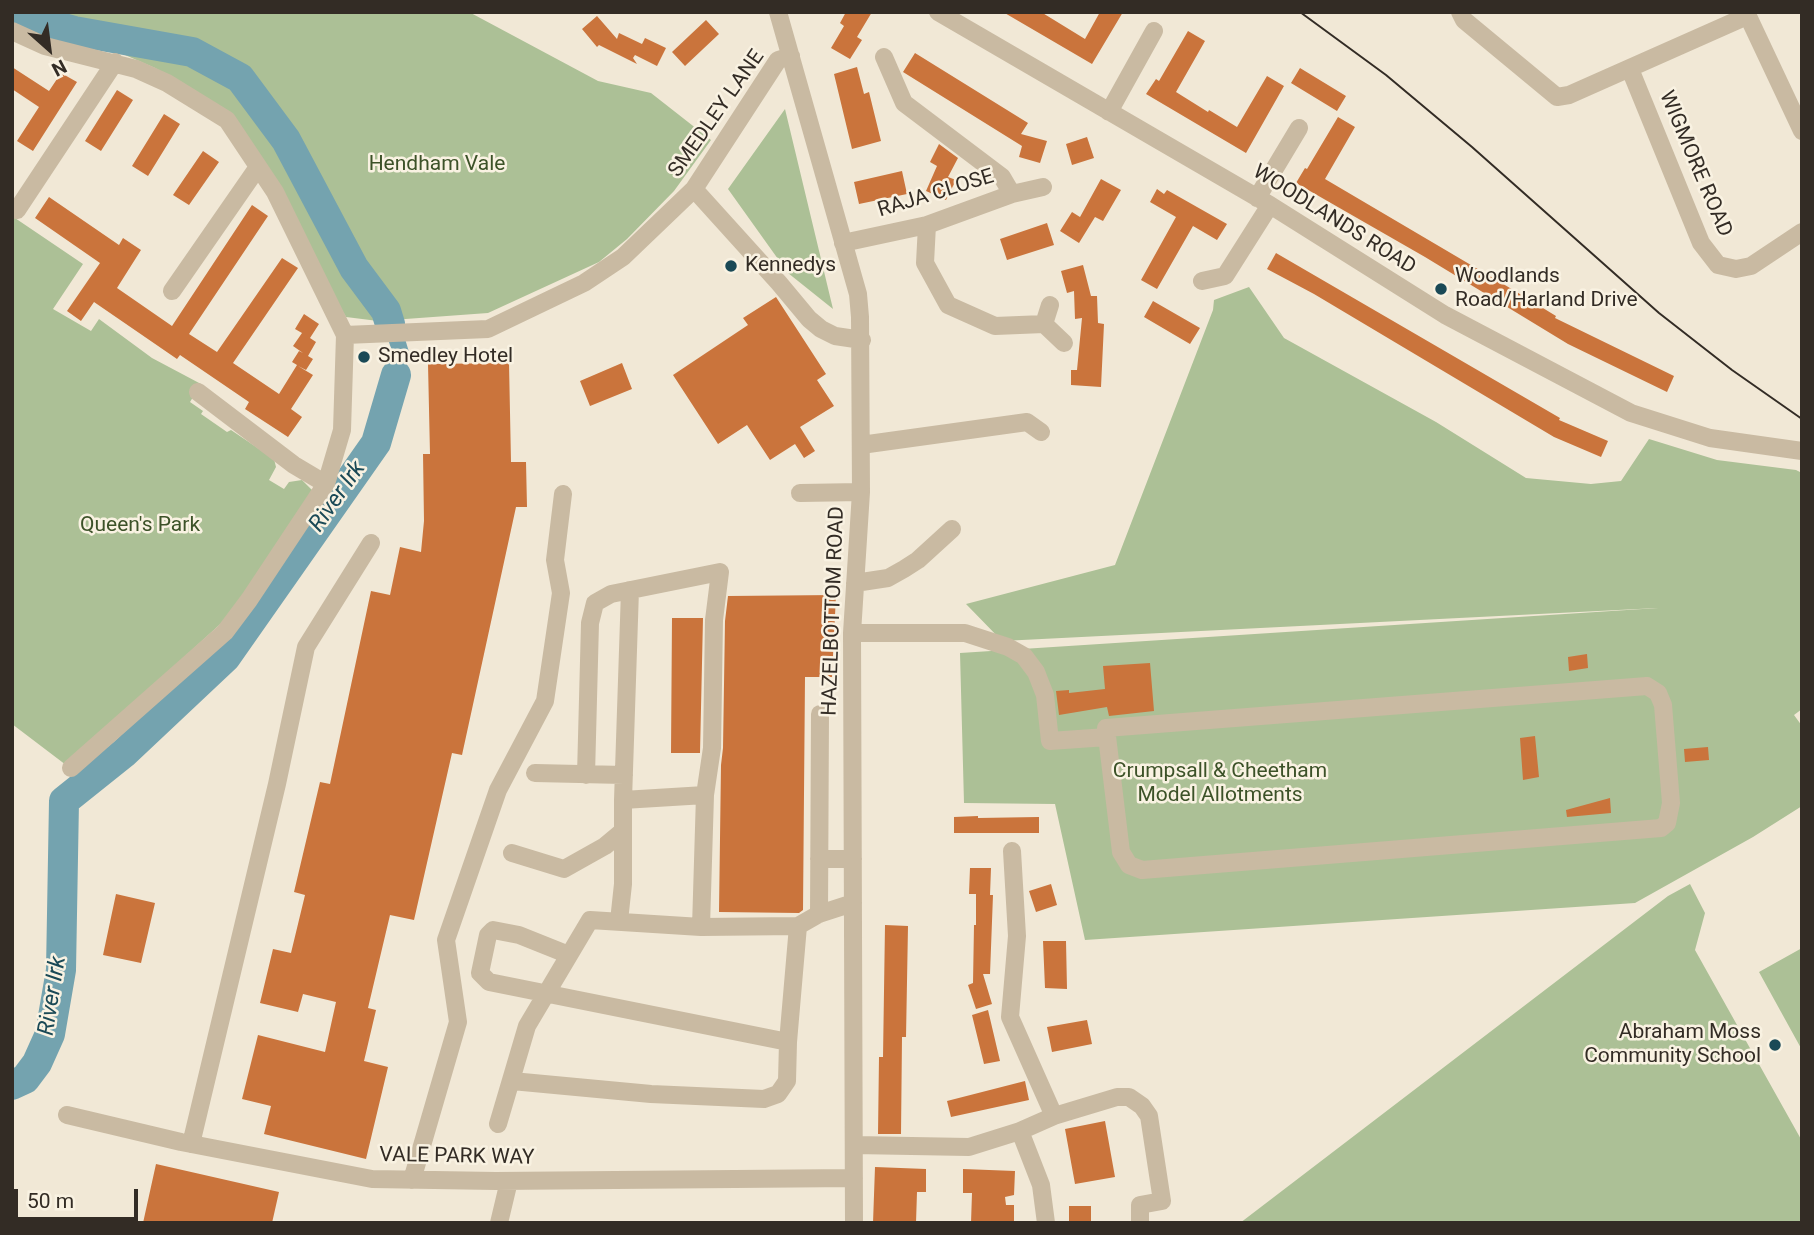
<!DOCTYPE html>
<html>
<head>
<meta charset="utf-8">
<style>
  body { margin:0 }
  #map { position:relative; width:1814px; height:1235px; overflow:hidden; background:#f1e8d6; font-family:Roboto,sans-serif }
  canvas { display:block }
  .frame { position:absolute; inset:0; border:14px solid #332c25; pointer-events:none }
  .north { position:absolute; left:14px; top:14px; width:70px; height:70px; -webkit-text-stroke:5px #f9f2e2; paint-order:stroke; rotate:152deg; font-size:19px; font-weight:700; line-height:28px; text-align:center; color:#332c25 }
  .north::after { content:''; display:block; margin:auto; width:24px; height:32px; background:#332c25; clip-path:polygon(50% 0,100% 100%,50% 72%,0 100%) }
  .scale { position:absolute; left:14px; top:1189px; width:124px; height:32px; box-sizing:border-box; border:4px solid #332c25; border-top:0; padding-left:9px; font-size:21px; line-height:24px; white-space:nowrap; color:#332c25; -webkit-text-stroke:5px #f9f2e2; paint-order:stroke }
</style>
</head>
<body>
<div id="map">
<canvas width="1814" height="1235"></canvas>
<div class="frame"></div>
<div class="north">N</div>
<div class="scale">50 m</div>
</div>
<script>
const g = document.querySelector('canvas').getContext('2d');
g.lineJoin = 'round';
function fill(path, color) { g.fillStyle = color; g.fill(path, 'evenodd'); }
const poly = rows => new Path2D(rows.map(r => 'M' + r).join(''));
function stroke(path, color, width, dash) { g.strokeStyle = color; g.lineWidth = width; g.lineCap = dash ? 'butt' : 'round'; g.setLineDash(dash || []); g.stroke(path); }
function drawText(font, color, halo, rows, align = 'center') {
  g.font = font + ' Roboto,sans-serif'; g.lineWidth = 5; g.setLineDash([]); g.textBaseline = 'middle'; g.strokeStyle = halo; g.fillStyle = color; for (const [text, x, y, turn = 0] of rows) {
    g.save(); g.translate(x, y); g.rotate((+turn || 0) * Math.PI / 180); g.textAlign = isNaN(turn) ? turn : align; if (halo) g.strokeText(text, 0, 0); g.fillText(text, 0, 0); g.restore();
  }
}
const green = poly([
  [26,12,469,12,598,81,651,93,711,140,674,191,627,239,599,262,488,313,378,321,346,317,230,113,155,68],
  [785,109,833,309,788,273,728,189],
  [12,216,83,264,53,309,91,331,99,319,152,358,201,384,190,402,203,411,201,414,227,432,231,430,274,459,276,467,269,480,284,489,289,482,302,480,312,490,239,607,66,765,12,724],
  [1249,287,1284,338,1436,422,1526,478,1591,484,1621,481,1649,439,1717,460,1796,470,1802,473,1802,709,1794,715,1802,726,1802,806,1753,837,1635,903,1085,940,1055,804,964,803,960,653,1658,608,1002,641,966,604,1115,565,1213,310,1214,300],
  [1690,884,1705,913,1695,950,1802,1141,1802,1223,1240,1223,1668,896],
  [1802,948,1802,1050,1759,972]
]);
const water = poly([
  [376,288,397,312,409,352,395,417,382,411,393,354,378,310,361,294]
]);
const river = poly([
  [18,12,21,16,74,31,192,52,240,78,286,140,354,268,386,311,390,324],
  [12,1085,25,1079,37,1063,50,1034,61,970,64,801,124,753,226,657,376,443,396,375]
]);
const building = poly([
  [846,12,872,12,857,37,862,40,850,59,831,48,844,26,840,23],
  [1003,12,1041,12,1085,39,1100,12,1123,12,1092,64],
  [597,16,617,39,619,33,642,44,645,38,666,48,657,66,635,55,633,58,637,64,599,45,597,47,582,29],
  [706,20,719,34,685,66,672,52],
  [1188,31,1205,41,1176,92,1208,112,1209,110,1237,127,1267,76,1284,86,1246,153,1146,94,1156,79,1159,81],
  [915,53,1028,123,1021,134,1047,141,1040,163,1019,157,1022,146,903,72],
  [12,67,49,91,61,73,77,82,33,151,17,141,39,107,12,89],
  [857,67,864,94,869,92,881,141,852,149,834,74],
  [1300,68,1346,96,1337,111,1291,83],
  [117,90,133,100,101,151,85,141],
  [164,114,180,124,148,176,132,166],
  [1338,117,1355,127,1325,179,1510,288,1556,316,1555,318,1674,376,1667,392,1568,344,1425,257,1296,183,1305,168,1307,169],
  [1087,137,1094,158,1072,165,1066,144],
  [939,144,958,158,948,177,956,180,946,200,926,191,937,166,930,162],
  [203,151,219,162,189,205,173,195],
  [902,171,907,194,859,204,854,182],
  [1101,179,1121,190,1103,221,1095,217,1079,243,1060,231,1072,212,1080,217],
  [1157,189,1164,194,1167,190,1227,224,1217,240,1193,226,1157,289,1141,280,1176,217,1150,202],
  [49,197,119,245,123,238,141,250,117,288,172,326,252,205,268,216,189,334,217,352,282,258,298,268,233,363,279,394,297,365,292,362,299,351,303,353,293,346,302,333,295,329,304,314,319,324,310,338,304,334,316,342,308,356,313,359,306,370,298,366,313,375,291,409,302,417,288,437,245,409,249,402,180,355,177,359,94,302,81,321,67,311,100,263,35,218],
  [1047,223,1054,245,1007,260,1000,239],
  [1276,253,1560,418,1559,420,1608,441,1601,457,1554,437,1314,294,1267,269],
  [1083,265,1091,296,1097,296,1098,323,1104,324,1101,387,1071,385,1071,370,1077,370,1082,318,1075,319,1074,291,1067,293,1061,271],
  [776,297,826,374,817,380,834,406,800,427,815,451,804,458,795,444,770,460,747,425,718,444,673,375,748,325,743,318],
  [1153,301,1200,328,1190,344,1144,317],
  [509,363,511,462,526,462,527,507,516,507,462,755,452,753,414,920,390,915,368,1008,376,1010,364,1061,388,1067,366,1159,264,1134,271,1106,242,1099,258,1035,325,1052,336,1002,303,994,298,1012,260,1003,273,949,291,953,305,895,294,892,320,782,330,784,371,591,390,595,400,547,421,552,424,521,423,454,430,454,428,364],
  [622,363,632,389,590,406,580,381],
  [836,595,832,677,805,677,803,910,799,913,719,912,721,765,723,748,725,621,728,596],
  [672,618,703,618,700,753,671,753],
  [1587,654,1588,668,1569,671,1568,657],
  [1150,663,1154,711,1109,716,1107,707,1059,715,1056,691,1069,690,1069,693,1105,689,1103,666],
  [1535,736,1539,777,1523,780,1520,738],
  [1708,747,1709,760,1685,762,1684,749],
  [1610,798,1611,813,1567,817,1566,810],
  [978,816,978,818,1039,817,1039,833,954,833,954,817],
  [970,868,991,868,990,895,993,895,990,974,983,974,992,1004,976,1009,968,985,973,983,974,925,976,925,976,894,969,894],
  [1051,884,1057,905,1036,912,1029,891],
  [116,894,155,903,141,963,103,955],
  [885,925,908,926,906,1037,902,1037,901,1134,878,1134,879,1057,883,1057],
  [1043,941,1066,941,1067,989,1045,988],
  [988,1010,1000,1061,984,1064,972,1015],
  [1087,1020,1092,1044,1052,1052,1047,1027],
  [1025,1081,1029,1100,951,1117,947,1101],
  [1105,1121,1115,1177,1075,1184,1065,1129],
  [156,1164,279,1192,272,1223,143,1223],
  [875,1167,926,1169,926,1192,917,1192,916,1223,873,1223],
  [963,1169,1015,1171,1014,1195,1005,1197,1006,1205,1014,1205,1014,1223,971,1223,972,1193,963,1193],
  [1069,1206,1091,1206,1091,1223,1069,1223]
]);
const minor = poly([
  [778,12,858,294,860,317,861,492,852,633,854,1223],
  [938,12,1270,205,1445,315,1631,413,1710,438,1802,451],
  [1460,12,1464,20,1557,97,1569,95,1747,16],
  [1746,12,1802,131],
  [12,31,45,46,136,69,167,83,227,120,275,192,345,335,342,430,326,484,249,600,225,632,71,768],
  [884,57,904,103,1002,177,1012,194],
  [1630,69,1701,243,1718,265,1736,269,1751,266,1802,232],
  [1109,112,1154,31],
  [694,189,779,283,809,319,821,329,835,336,862,340],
  [1257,198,1299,128],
  [17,210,115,62],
  [927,225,925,263,948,305,995,326,1044,324,1064,343],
  [843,243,927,225,1012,194,1043,187],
  [1202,281,1225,276,1270,205],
  [172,291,258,167],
  [1044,324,1050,305],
  [345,335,488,329,584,283,623,257,694,189,778,60,791,56],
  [198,392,294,465,326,484],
  [861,445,1027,422,1041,432],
  [800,493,861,492],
  [855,583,888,578,904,569,918,560,952,529],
  [852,633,965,633,1008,647,1024,656,1036,672,1045,695,1050,741,1107,737],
  [1647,686,1658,693,1663,705,1671,803,1667,823,1661,828,1142,870,1129,865,1121,852,1106,728,1647,686],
  [535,773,624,775],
  [586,775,590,623,595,603,611,594,720,572,714,620,712,748,705,795,701,927],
  [623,800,705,795],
  [1012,851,1017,936,1010,1017,1054,1116,1020,1131],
  [512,853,564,869,605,846,623,831],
  [819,859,853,859],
  [819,914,820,714],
  [619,921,623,884,623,800,630,590],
  [569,955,519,935,493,930,488,935,480,973,489,982,788,1042],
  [512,1081,651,1094,764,1099,778,1094,787,1081,788,1042,798,926],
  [67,1115,181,1142,372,1179,496,1181,854,1178],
  [1054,1116,1117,1097,1129,1097,1142,1106,1149,1116,1162,1201,1140,1205,1140,1223],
  [498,1124,527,1026,590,920,701,927,798,926,819,914,853,903],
  [191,1144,277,784,306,647,371,543],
  [854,1145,969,1147,1020,1131,1041,1185,1046,1223],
  [412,1180,458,1022,446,940,498,790,545,701,561,593,555,560,563,494],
  [499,1223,509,1181]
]);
const tram = poly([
  [1300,12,1386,75,1472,147,1659,313,1732,370,1802,419]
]);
const markers = [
  [731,266,7,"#1a4956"],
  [1441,289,7,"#1a4956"],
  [364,357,7,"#1a4956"],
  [1775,1045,7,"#1a4956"]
];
const streetNames = [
  ["SMEDLEY LANE",717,114,-55],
  ["WIGMORE ROAD",1695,164,67],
  ["RAJA CLOSE",936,194,-17],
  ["WOODLANDS ROAD",1334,220,32],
  ["HAZELBOTTOM ROAD",834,611,-88],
  ["VALE PARK WAY",457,1157,1]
];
const parkNames = [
  ["Hendham Vale",437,165],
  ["Queen's Park",140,526],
  ["Crumpsall & Cheetham",1220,772],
  ["Model Allotments",1220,796]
];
const poiNames = [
  ["Kennedys",745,266],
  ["Woodlands",1455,277],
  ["Road/Harland Drive",1455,301],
  ["Smedley Hotel",378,357],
  ["Abraham Moss",1761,1033,"right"],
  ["Community School",1761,1057,"right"]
];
const waterNames = [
  ["River Irk",338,497,-55],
  ["River Irk",53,996,-81]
];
fill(green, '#acc096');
fill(water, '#74a3af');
stroke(river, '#74a3af', 30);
fill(building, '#ca743c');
stroke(minor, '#c9baa2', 18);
stroke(tram, '#332c25', 2);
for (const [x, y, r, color] of markers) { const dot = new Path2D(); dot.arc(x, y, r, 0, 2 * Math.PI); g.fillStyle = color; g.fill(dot); stroke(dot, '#f9f2e2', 2.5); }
drawText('21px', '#332c25', '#f9f2e2', streetNames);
drawText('21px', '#3c5228', '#f9f2e2', parkNames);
drawText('21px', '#332c25', '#f9f2e2', poiNames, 'left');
drawText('italic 23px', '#1a4956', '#f9f2e2', waterNames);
</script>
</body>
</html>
